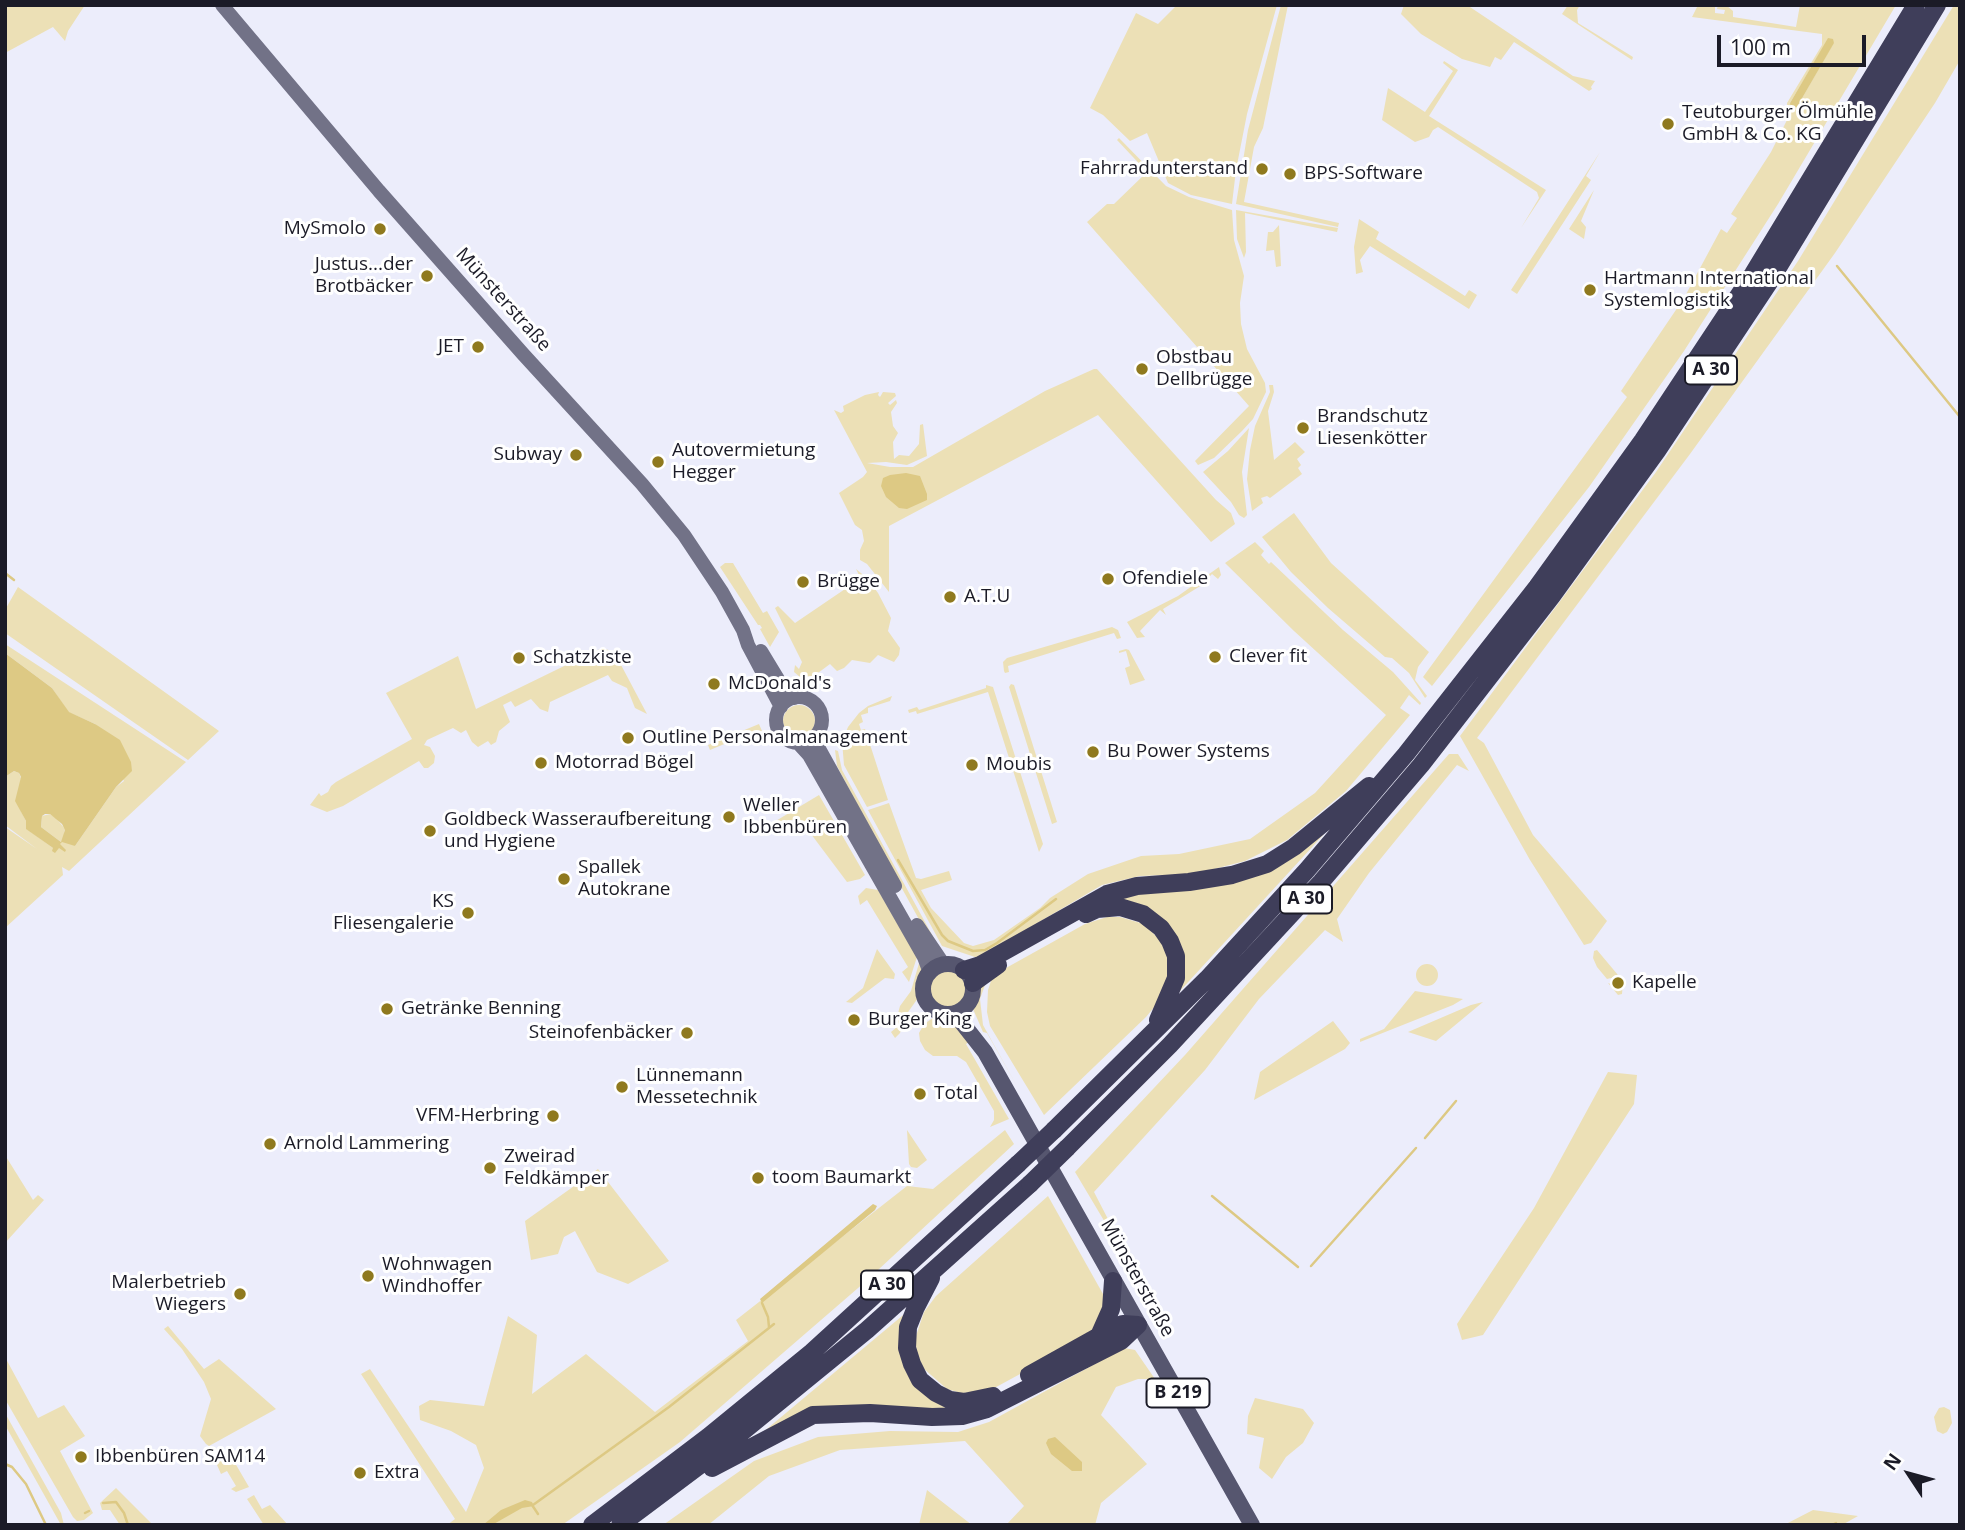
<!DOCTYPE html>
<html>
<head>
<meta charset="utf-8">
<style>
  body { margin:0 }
  #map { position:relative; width:1965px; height:1530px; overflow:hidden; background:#ecedfb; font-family:"Open Sans",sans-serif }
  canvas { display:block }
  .frame { position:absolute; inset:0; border:7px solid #1b1b27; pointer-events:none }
  .north { position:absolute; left:1874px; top:1439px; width:70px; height:70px; -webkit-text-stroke:5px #fff; paint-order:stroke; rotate:306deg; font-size:19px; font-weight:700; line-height:28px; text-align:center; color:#1b1b27 }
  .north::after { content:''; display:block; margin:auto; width:24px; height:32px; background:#1b1b27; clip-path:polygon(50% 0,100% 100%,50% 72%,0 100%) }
  .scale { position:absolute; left:1717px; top:35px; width:149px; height:32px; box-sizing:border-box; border:4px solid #1b1b27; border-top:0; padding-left:9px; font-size:21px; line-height:24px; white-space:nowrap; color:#1b1b27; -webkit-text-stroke:5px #fff; paint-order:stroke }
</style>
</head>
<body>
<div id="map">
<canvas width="1965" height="1530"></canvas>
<div class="frame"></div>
<div class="north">N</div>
<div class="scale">100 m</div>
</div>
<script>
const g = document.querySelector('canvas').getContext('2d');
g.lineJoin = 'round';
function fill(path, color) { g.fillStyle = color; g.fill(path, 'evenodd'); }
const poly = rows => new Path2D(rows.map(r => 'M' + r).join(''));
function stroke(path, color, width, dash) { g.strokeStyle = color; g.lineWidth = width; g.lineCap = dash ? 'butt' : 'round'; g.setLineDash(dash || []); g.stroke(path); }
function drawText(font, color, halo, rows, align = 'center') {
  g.font = font + ' "Open Sans",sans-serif'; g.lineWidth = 6; g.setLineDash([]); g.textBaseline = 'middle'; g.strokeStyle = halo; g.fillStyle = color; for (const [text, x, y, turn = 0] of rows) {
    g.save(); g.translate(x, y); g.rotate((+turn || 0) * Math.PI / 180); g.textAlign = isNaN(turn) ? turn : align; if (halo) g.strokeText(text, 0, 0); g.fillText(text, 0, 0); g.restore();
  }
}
const green = poly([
  [5,5,85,5,68,31,65,41,53,27,5,53],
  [1177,5,1277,5,1247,114,1236,170,1232,204,1191,195,1168,183,1147,133,1130,141,1103,115,1090,108,1136,13,1158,24],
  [1281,5,1288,5,1263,128,1254,147,1244,202,1339,223,1338,227,1236,204,1248,130],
  [1404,5,1467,5,1573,76,1595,81,1591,87,1592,89,1589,91,1514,42,1501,60,1495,57,1490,67,1462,59,1421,34,1401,14],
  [1568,5,1580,5,1577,10,1578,23,1633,57,1632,60,1562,14],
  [1698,5,1715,5,1715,13,1724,14,1725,10,1717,9,1718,5,1726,5,1733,11,1733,17,1796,27,1800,5,1896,5,1778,204,1684,351,1589,487,1432,686,1423,677,1627,397,1621,391,1684,298,1721,229,1727,233,1737,218,1731,214,1771,152,1788,118,1787,103,1822,45,1822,34,1692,17],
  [1834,42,1797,107,1790,103,1824,46],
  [1954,5,1960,5,1960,60,1935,103,1835,253,1690,454,1477,738,1484,743,1533,835,1607,921,1591,943,1584,945,1530,860,1460,736,1656,472,1798,261],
  [1444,61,1458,70,1429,116,1546,190,1521,228,1539,198,1537,192,1438,127,1433,130,1429,137,1415,142,1382,120,1388,88,1425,112,1453,71,1443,63],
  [1119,138,1166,186,1189,197,1232,210,1234,240,1244,276,1240,303,1241,324,1247,349,1265,383,1266,392,1253,419,1242,431,1214,458,1198,465,1195,461,1249,406,1087,222,1107,204,1114,204,1147,172,1117,140],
  [1600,152,1586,176,1591,180,1517,294,1511,290],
  [1594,190,1581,221,1586,227,1584,239,1569,229],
  [1236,210,1338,228,1337,232,1245,213,1246,252,1244,258,1237,239],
  [1359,219,1379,232,1376,239,1465,296,1469,290,1477,295,1469,309,1370,246,1360,260,1363,272,1356,274,1354,247],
  [1279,225,1281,266,1276,267,1274,250,1266,251,1268,232,1273,232],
  [1094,369,1097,369,1216,500,1231,513,1235,524,1211,542,1098,415,889,526,889,592,867,564,860,560,860,550,864,541,862,530,855,525,839,493,863,477,867,472,834,410,841,413,844,411,843,406,865,395,879,392,878,395,880,397,883,392,895,393,896,396,888,403,890,405,896,400,897,403,891,412,893,426,898,433,893,442,894,459,899,455,909,456,919,444,920,425,923,424,927,456,907,465,886,462,867,463,890,467,913,467,1045,391],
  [1269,385,1273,385,1274,392,1268,411,1274,460,1295,442,1305,452,1297,459,1301,465,1298,468,1302,474,1270,498,1267,496,1261,498,1263,503,1252,511,1247,479,1250,450,1255,426,1270,392],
  [1249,428,1242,472,1247,515,1244,518,1239,515,1231,502,1203,472,1228,451],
  [1294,513,1331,563,1429,652,1418,667,1415,680,1427,696,1425,698,1409,673,1392,658,1385,657,1328,608,1291,572,1262,537],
  [1255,542,1264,551,1261,555,1269,564,1271,562,1343,630,1393,672,1421,703,1420,705,1409,695,1400,708,1410,715,1346,791,1287,840,1245,861,1195,874,1140,876,1102,885,978,958,942,946,868,810,889,803,916,878,921,879,949,871,952,880,921,890,931,908,964,943,973,946,994,940,1040,908,1050,898,1088,874,1141,856,1179,854,1250,839,1315,793,1386,715,1294,631,1225,563],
  [725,563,733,563,763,613,767,611,779,632,770,647,760,629,762,628,760,625,758,625,720,567],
  [1219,567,1221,575,1218,579,1212,574,1202,585,1163,609,1166,615,1160,610,1140,631,1145,637,1137,638,1127,622,1178,596],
  [856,569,867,578,878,593,891,618,888,631,900,648,899,655,894,662,878,655,870,663,852,660,844,668,837,671,830,664,814,676,800,677,794,672,795,665,799,669,802,662,775,608,778,606,795,623,848,587,859,575],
  [18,587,219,731,188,760,5,633,5,610],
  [1112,627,1118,630,1121,638,1117,639,1114,633,1008,666,1009,672,1005,673,1004,671,1003,662,1007,658],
  [5,644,186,762,69,871,62,867,63,875,5,928,5,827,37,849,5,825,5,777,14,771,19,773,21,778,19,807,26,821,27,829,53,848,55,852,61,842,41,827,42,816,50,814,56,818,65,829,64,836,75,846,116,787,124,781,95,724,68,712,52,688,5,653],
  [605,649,612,651,620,663,647,714,635,708,627,688,612,681,608,675,550,702,548,712,540,709,531,699,515,707,511,701,503,705,510,722,499,731,496,742,491,745,488,741,478,747,472,742,466,730,461,733,453,728,427,740,424,745,430,747,435,756,434,763,428,768,424,768,419,761,343,806,327,812,310,805,319,793,321,796,328,792,331,786,336,782,412,739,386,693,458,656,476,709,597,650],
  [1126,649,1129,650,1145,680,1130,685,1125,668,1130,666,1126,651,1119,653,1119,651],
  [1011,684,1014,685,1057,822,1052,824,1009,687],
  [986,685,993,687,1043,844,1039,852,988,692,917,714,916,711,909,713,908,710,917,707,919,710,986,688],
  [892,696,890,701,868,708,868,713,861,715,863,722,859,724,861,730,865,729,888,800,867,807,844,765,842,741,848,727,859,713,868,706],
  '783 721a16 16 0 1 1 32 0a16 16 0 1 1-32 0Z',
  [759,724,762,731,757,734,741,737,710,750,708,745],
  [835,750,838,751,842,770,937,944,932,943,894,874,837,766],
  [1449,754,1458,754,1469,771,1457,765,1369,873,1337,919,1343,942,1325,930,1259,999,1205,1070,1094,1192,1109,1221,1106,1224,1075,1172,1185,1055],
  [819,795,865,875,860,879,847,882,805,826,793,820,769,825],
  [1325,833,1179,992,1183,966,1132,904,1118,897,1302,851],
  [866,888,878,890,917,957,909,982,902,972,908,967,867,900,860,905,858,896],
  [1107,917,1120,917,1144,924,1160,940,1168,958,1169,969,1164,988,1156,1005,1146,1017,1044,1115,990,1026,987,1012,988,990,992,978,1006,968,1085,924],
  [877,949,895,974,894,979,885,978,852,1003,846,1002,863,988],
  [1597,950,1623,981,1622,994,1618,995,1608,983,1617,986,1620,985,1620,980,1611,978,1607,979,1597,967,1593,958,1594,951],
  [919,963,924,972,920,980,918,998,906,1015,900,1033,895,1038,891,1032,897,1027,892,1021,897,1017,900,1006,911,991],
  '1416 975a11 11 0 1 1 22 0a11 11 0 1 1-22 0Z',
  '930 989a18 18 0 1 1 36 0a18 18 0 1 1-36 0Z',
  [985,985,980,999,983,1025,1018,1088,987,1033,983,1032,973,1009,976,987],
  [1415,991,1463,999,1453,1005,1360,1042,1360,1039,1384,1029],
  [1483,1002,1436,1041,1408,1032,1471,1005],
  [936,1016,949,1017,969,1042,966,1044,1009,1119,990,1127,994,1120,994,1111,966,1062,957,1056,933,1056,925,1050,920,1041,919,1033,924,1024],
  [1333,1021,1350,1043,1345,1049,1254,1100,1260,1072],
  [1608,1072,1637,1075,1634,1104,1483,1335,1462,1340,1457,1324,1534,1208],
  [907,1130,927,1160,917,1168,911,1167,909,1164],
  [1005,1130,1014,1144,865,1282,680,1442,562,1525,447,1525,455,1519,361,1374,370,1369,466,1512,484,1468,476,1445,451,1431,420,1420,419,1406,430,1400,484,1406,508,1316,537,1335,532,1394,586,1354,655,1412,748,1341,736,1320,907,1186,933,1189],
  [5,1155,33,1200,38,1195,44,1200,5,1243],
  [598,1169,669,1261,628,1284,597,1272,575,1231,564,1237,558,1254,531,1260,525,1221],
  [1048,1196,1103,1294,1105,1304,1090,1336,987,1392,961,1393,947,1389,923,1368,917,1353,915,1339,924,1312,936,1296],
  [908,1311,902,1356,971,1410,871,1408,756,1438],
  [168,1326,204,1369,219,1359,276,1409,209,1446,206,1444,200,1436,211,1399,204,1382,182,1349,164,1329],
  [1124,1348,1135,1350,1155,1379,1138,1379,1116,1387,1101,1415,1147,1464,1101,1503,1095,1525,1006,1525,1024,1506,965,1441,840,1450,769,1476,708,1525,663,1525,754,1461,818,1437,890,1431,958,1432,989,1422],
  [5,1357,38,1418,64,1405,85,1436,60,1451,93,1513,84,1520,77,1521,73,1517,5,1399],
  [1255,1398,1303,1409,1314,1423,1303,1443,1286,1457,1272,1479,1259,1468,1264,1438,1247,1434,1248,1416],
  [1944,1407,1950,1410,1952,1423,1947,1432,1943,1434,1937,1431,1934,1417,1939,1408],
  [5,1413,61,1513,64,1525,61,1525,5,1425],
  [228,1451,249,1487,236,1492,231,1489,236,1486,227,1471,221,1474,217,1465,219,1455],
  [116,1488,153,1525,120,1525,110,1510,102,1510,100,1503],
  [927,1490,972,1525,919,1525],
  [254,1495,262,1509,270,1505,288,1525,264,1525,247,1499],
  [1813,1510,1858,1516,1842,1525,1784,1525]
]);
const water = poly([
  [1828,38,1833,39,1834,43,1797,107,1791,109,1790,103],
  [906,473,920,476,927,494,927,500,907,509,899,508,886,497,881,486,883,478,890,475],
  [5,653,52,688,69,712,95,724,120,740,131,762,132,771,116,787,75,846,62,842,60,844,66,850,65,852,59,848,55,853,52,851,53,848,26,829,26,821,15,801,21,777,19,773,14,771,5,777],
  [45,814,50,814,62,824,65,830,61,842,41,827,42,816],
  [873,1204,877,1206,875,1210,762,1303,760,1299],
  [1055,1437,1082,1462,1082,1471,1072,1471,1051,1454,1046,1443,1048,1439],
  [525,1500,532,1502,534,1506,522,1508,492,1525,483,1525,501,1510]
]);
const stream = poly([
  [1837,266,1960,417],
  [5,573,14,580],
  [898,860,942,935,948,941,973,951,985,950,997,943,1056,899],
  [1425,1138,1456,1101],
  [1212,1196,1298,1267],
  [1311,1266,1416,1148],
  [762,1303,768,1317,769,1327],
  [5,1464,12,1467,26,1484,46,1525],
  [103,1503,116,1502,124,1513,128,1525],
  [532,1505,538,1514],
  [533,1505,669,1407,774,1324],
  [85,1513,89,1511],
  [1832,1525,1836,1523]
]);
const secondary = poly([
  [222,5,379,191,523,354,642,484,684,535,722,592,743,630,748,645,781,707],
  [761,651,784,689,794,698],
  '776 720a23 23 0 1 1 46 0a23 23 0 1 1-46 0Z',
  [813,738,895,886],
  [798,743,809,755,875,871,924,957,930,973],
  [917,925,944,965]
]);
const primary = poly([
  '923 989a25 25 0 1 1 50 0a25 25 0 1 1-50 0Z',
  [949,1014,959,1019,985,1052,1252,1525]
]);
const motorway = poly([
  [1086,914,1097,909,1120,907,1143,914,1161,928,1170,941,1176,956,1176,978,1158,1020],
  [964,970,980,965,1107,894,1137,886,1189,882,1232,875,1267,864,1294,847,1369,786],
  [973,983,998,965],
  [1054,1130,1207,979,1307,870,1406,754,1537,587,1643,440,1753,274,1916,5],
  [1067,1148,1170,1045,1321,882,1421,765,1552,596,1657,451,1768,284,1937,5],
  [931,1278,916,1307,908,1327,907,1348,912,1364,920,1380,936,1393,950,1400,964,1402,993,1396],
  [1099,1336,1111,1309,1113,1281],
  [1029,1375,1115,1327,1123,1324,1138,1325],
  [712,1468,813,1415,870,1413,932,1417,962,1416,987,1409,1121,1341,1138,1325],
  [592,1525,708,1437,812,1352,1018,1164],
  [620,1525,720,1450,867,1330,1030,1184]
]);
const motorwayBridge = poly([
  [1018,1164,1054,1130],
  [1030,1184,1067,1148]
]);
const markers = [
  [1668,124,7,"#8f791e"],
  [1262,169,7,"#8f791e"],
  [1290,174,7,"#8f791e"],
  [380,229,7,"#8f791e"],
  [427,276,7,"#8f791e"],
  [1590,290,7,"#8f791e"],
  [478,347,7,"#8f791e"],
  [1142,369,7,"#8f791e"],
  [1303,428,7,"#8f791e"],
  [576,455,7,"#8f791e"],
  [658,462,7,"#8f791e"],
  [1108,579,7,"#8f791e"],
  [803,582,7,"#8f791e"],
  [950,597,7,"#8f791e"],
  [1215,657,7,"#8f791e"],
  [519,658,7,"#8f791e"],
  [714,684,7,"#8f791e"],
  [628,738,7,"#8f791e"],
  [1093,752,7,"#8f791e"],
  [541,763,7,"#8f791e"],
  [972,765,7,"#8f791e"],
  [729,817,7,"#8f791e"],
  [430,831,7,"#8f791e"],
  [564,879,7,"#8f791e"],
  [468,913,7,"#8f791e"],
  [1618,983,7,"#8f791e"],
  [387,1009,7,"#8f791e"],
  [854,1020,7,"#8f791e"],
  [687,1033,7,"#8f791e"],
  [622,1087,7,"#8f791e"],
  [920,1094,7,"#8f791e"],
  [553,1116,7,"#8f791e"],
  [270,1144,7,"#8f791e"],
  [490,1168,7,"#8f791e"],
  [758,1178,7,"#8f791e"],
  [368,1276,7,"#8f791e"],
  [240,1294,7,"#8f791e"],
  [81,1457,7,"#8f791e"],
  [360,1473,7,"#8f791e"]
];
const shields = [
  [1711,370,52],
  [1306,899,52],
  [887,1285,52],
  [1178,1393,63]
];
const shieldNames = [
  ["A 30",1711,370],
  ["A 30",1306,899],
  ["A 30",887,1285],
  ["B 219",1178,1393]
];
const poiNames = [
  ["Teutoburger Ölmühle",1682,113],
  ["GmbH & Co. KG",1682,135],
  ["Fahrradunterstand",1248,169,"right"],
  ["BPS-Software",1304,174],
  ["MySmolo",366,229,"right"],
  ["Justus...der",413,265,"right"],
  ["Brotbäcker",413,287,"right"],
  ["Hartmann International",1604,279],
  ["Systemlogistik",1604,301],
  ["JET",464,347,"right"],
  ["Obstbau",1156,358],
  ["Dellbrügge",1156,380],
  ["Brandschutz",1317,417],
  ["Liesenkötter",1317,439],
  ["Autovermietung",672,451],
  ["Hegger",672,473],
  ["Subway",562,455,"right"],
  ["Ofendiele",1122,579],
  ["Brügge",817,582],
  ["A.T.U",964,597],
  ["Clever fit",1229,657],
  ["Schatzkiste",533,658],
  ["McDonald's",728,684],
  ["Outline Personalmanagement",642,738],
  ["Bu Power Systems",1107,752],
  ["Motorrad Bögel",555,763],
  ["Moubis",986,765],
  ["Weller",743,806],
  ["Ibbenbüren",743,828],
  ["Goldbeck Wasseraufbereitung",444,820],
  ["und Hygiene",444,842],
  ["Spallek",578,868],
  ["Autokrane",578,890],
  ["KS",454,902,"right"],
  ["Fliesengalerie",454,924,"right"],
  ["Kapelle",1632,983],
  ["Getränke Benning",401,1009],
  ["Burger King",868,1020],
  ["Steinofenbäcker",673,1033,"right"],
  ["Lünnemann",636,1076],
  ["Messetechnik",636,1098],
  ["Total",934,1094],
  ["VFM-Herbring",539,1116,"right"],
  ["Arnold Lammering",284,1144],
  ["Zweirad",504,1157],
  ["Feldkämper",504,1179],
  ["toom Baumarkt",772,1178],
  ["Wohnwagen",382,1265],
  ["Windhoffer",382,1287],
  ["Malerbetrieb",226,1283,"right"],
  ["Wiegers",226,1305,"right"],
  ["Ibbenbüren SAM14",95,1457],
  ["Extra",374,1473]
];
const streetNames = [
  ["Münsterstraße",503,300,48],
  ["Münsterstraße",1137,1278,61]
];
fill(green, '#ece0b6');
fill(water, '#ddc984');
stroke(stream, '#ddc984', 2.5);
stroke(secondary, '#727287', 14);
stroke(primary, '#56566f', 16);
stroke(motorway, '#3f3e5a', 18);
stroke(motorwayBridge, '#3f3e5a', 18);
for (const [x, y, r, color] of markers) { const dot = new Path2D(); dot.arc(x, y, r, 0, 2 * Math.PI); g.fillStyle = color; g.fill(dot); stroke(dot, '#fff', 2.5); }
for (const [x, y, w] of shields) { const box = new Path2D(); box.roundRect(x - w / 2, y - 14.5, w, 29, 5); g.fillStyle = '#fff'; g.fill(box); stroke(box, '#1b1b27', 2); }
drawText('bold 18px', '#1b1b27', null, shieldNames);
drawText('19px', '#1b1b27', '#fff', poiNames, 'left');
drawText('19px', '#1b1b27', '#fff', streetNames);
</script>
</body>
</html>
